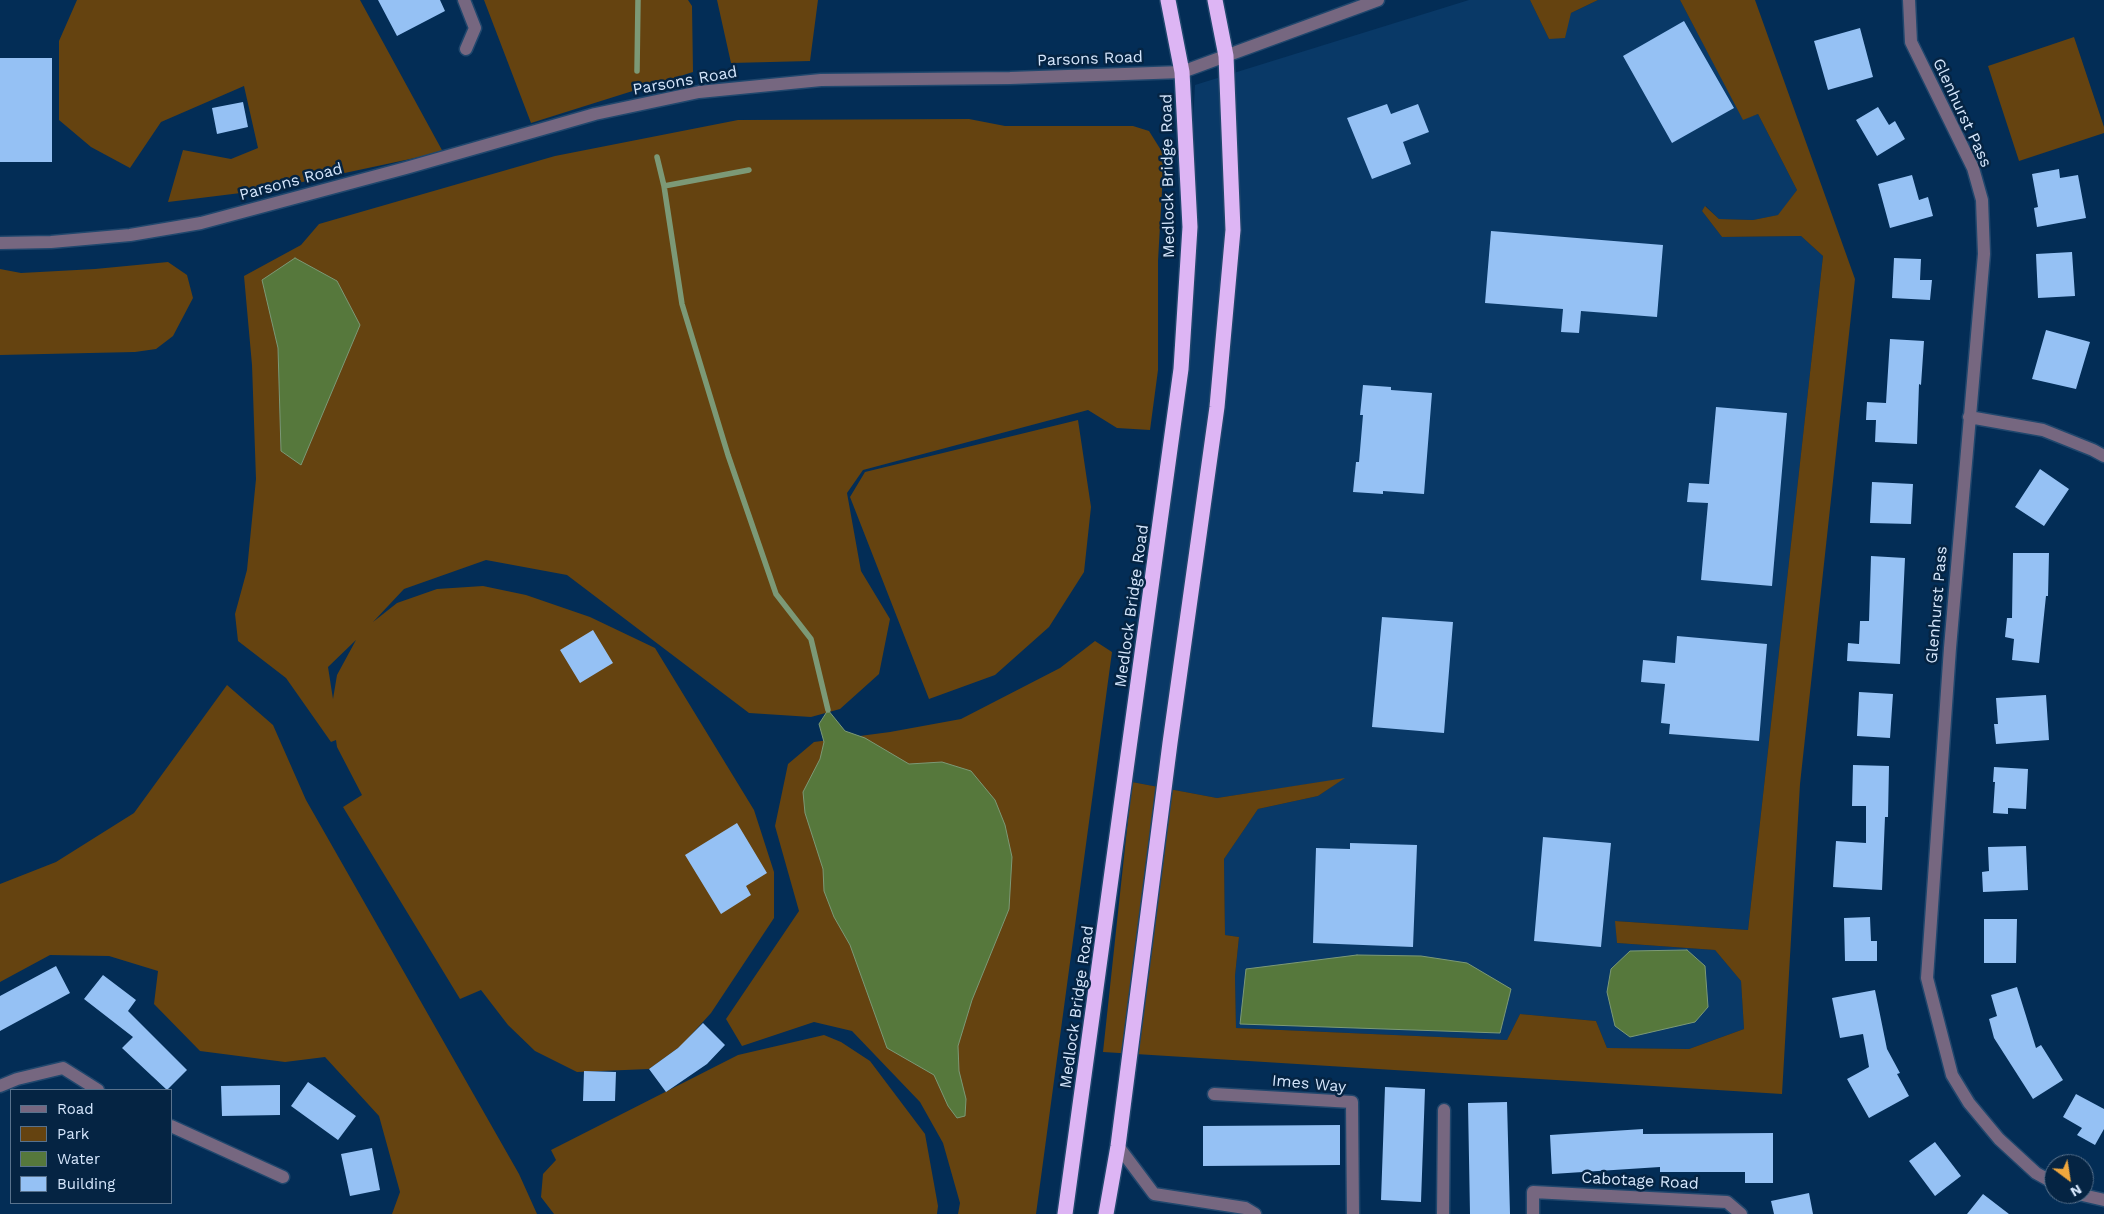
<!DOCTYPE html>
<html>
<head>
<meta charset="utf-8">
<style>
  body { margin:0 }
  #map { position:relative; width:2104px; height:1214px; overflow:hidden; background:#032d56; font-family:"Work Sans",sans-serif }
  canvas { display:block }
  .legend { position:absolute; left:10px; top:1089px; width:162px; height:115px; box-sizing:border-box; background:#052443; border:1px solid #58728d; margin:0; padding:6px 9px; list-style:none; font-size:15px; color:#d5e6fc }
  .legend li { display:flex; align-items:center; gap:10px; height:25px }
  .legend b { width:25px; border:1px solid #58728d }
  .north { position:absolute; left:2044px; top:1154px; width:50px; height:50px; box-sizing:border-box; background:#052443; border:1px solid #58728d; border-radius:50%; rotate:149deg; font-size:14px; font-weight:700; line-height:20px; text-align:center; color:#d5e6fc }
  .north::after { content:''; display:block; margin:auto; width:18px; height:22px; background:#efa73d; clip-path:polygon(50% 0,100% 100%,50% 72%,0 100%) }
</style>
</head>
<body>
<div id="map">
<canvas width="2104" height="1214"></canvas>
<ul class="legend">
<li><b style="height:6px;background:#766780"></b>Road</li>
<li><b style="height:14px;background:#654310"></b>Park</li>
<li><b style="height:14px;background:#56783c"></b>Water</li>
<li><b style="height:14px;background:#95c1f4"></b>Building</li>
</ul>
<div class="north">N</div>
</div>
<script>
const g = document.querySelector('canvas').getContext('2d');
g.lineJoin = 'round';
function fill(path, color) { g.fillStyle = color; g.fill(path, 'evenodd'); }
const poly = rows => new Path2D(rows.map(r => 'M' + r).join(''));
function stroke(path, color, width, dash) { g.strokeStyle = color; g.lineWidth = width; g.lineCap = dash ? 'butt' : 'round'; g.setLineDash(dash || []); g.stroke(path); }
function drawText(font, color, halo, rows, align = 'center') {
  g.font = font + ' "Work Sans",sans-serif'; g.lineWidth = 5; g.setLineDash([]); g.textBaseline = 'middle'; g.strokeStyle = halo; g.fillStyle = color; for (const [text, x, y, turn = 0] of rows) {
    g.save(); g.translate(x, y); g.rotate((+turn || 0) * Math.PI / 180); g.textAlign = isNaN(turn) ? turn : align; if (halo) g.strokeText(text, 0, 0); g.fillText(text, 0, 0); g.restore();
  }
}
const built = poly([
  [1469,0,1530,0,1549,39,1571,13,1598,0,1680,0,1743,119,1758,114,1797,190,1779,215,1753,220,1719,219,1706,206,1702,211,1722,237,1801,236,1823,256,1748,930,1616,921,1617,943,1715,950,1741,981,1744,1029,1689,1049,1607,1048,1596,1021,1520,1014,1507,1040,1236,1028,1235,976,1239,937,1225,935,1224,859,1258,809,1318,796,1343,779,1217,798,1132,782,1178,392,1195,85]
]);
const green = poly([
  [77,0,360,0,443,152,265,190,168,202,183,150,231,159,258,148,244,86,161,122,130,168,91,147,59,120,59,41],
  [484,0,688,0,692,6,693,72,531,123],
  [717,0,818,0,810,61,731,63],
  [1530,0,1598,0,1571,13,1565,38,1549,39],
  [1680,0,1755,0,1855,279,1800,784,1782,1094,1103,1052,1132,782,1217,798,1345,778,1318,796,1258,809,1224,859,1225,935,1239,937,1235,976,1236,1028,1507,1040,1520,1014,1596,1021,1607,1048,1689,1049,1744,1029,1741,981,1715,950,1617,943,1615,921,1748,930,1823,256,1801,236,1722,237,1702,211,1705,206,1719,219,1753,220,1778,215,1797,190,1758,114,1743,120],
  [2074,37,2104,127,2104,133,2019,161,1988,66],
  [969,119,1005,126,1133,126,1149,131,1164,155,1158,261,1158,370,1150,430,1117,428,1088,410,863,470,847,493,861,571,890,619,879,674,840,709,811,717,749,713,567,575,486,560,404,589,373,622,397,603,437,589,483,586,526,595,590,617,655,648,754,810,774,872,774,918,711,1013,681,1046,649,1069,577,1072,535,1051,508,1025,481,990,460,999,343,807,362,795,337,747,336,740,331,742,286,678,238,641,235,614,247,570,256,479,252,365,244,276,301,245,319,224,555,156,738,120],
  [263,280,334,388,281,451,278,348],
  [356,640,337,675,333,699,328,667],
  [168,262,187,275,193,298,173,336,156,349,135,352,0,355,0,269,21,273,95,269],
  [1078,420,1091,507,1084,572,1049,627,995,675,929,699,850,497,865,472],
  [1095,641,1112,652,1036,1214,958,1214,960,1203,943,1143,920,1102,852,1031,814,1022,742,1046,726,1019,799,911,775,826,788,764,814,742,890,732,961,719,1060,668],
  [227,685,273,725,306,800,519,1174,537,1214,392,1214,400,1192,379,1116,325,1057,285,1062,200,1051,154,1004,158,971,109,956,50,955,0,982,0,884,56,862,134,813],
  [824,1035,841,1042,870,1061,925,1134,938,1206,937,1214,554,1214,541,1197,543,1174,556,1160,551,1150,738,1055]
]);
const water = poly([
  [295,258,337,281,360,325,301,465,281,451,278,348,262,280,295,258],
  [828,710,845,731,865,738,909,764,942,762,971,771,995,800,1005,825,1012,857,1009,909,972,1000,958,1046,959,1071,966,1099,965,1116,957,1118,948,1106,934,1075,887,1048,850,945,834,917,824,891,823,869,805,813,803,792,820,759,824,742,819,724,828,710],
  [1687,950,1705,966,1708,1007,1695,1022,1630,1037,1615,1026,1607,992,1611,969,1630,951,1687,950],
  [1357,955,1421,956,1467,963,1511,989,1500,1033,1240,1024,1246,969,1357,955]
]);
const stream = poly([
  [637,71,638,0],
  [657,157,664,186,682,304,728,455,776,594,811,639,828,710],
  [664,186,749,170]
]);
const building = poly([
  [378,0,440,0,445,11,397,36],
  [1684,21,1734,108,1672,143,1623,56],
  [1860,28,1873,77,1828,90,1814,41],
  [0,58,52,58,52,162,0,162],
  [243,102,248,127,217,134,212,108],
  [1387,104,1391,114,1418,104,1429,132,1403,142,1411,164,1372,179,1347,118],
  [1878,107,1889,125,1895,121,1905,139,1877,156,1856,120],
  [2059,169,2060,178,2078,175,2086,218,2037,227,2034,208,2038,207,2032,174],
  [1912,175,1919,200,1928,197,1933,216,1890,228,1878,184],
  [1491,231,1663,245,1657,317,1581,311,1579,333,1561,332,1563,309,1485,303],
  [2072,252,2075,296,2038,298,2036,254],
  [1894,258,1921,259,1920,280,1932,280,1930,300,1892,298],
  [2046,330,2090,342,2076,389,2032,379],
  [1890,339,1924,341,1921,385,1919,384,1917,444,1875,442,1876,420,1866,420,1867,402,1886,403],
  [1363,385,1391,387,1391,390,1432,393,1424,494,1383,491,1383,494,1353,492,1356,462,1359,462,1363,415,1360,415],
  [1716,407,1787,413,1772,586,1701,580,1708,503,1687,502,1689,483,1709,484],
  [2040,469,2069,489,2044,526,2015,507],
  [1872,482,1913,484,1911,524,1870,523],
  [2013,553,2049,553,2048,596,2046,596,2039,663,2012,660,2014,639,2005,637,2007,618,2012,618],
  [1871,556,1905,558,1900,664,1847,661,1848,643,1859,644,1860,621,1869,621],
  [1382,617,1453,622,1444,733,1372,727],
  [593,630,613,663,580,683,560,650],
  [1677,636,1767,644,1759,741,1669,734,1670,724,1661,723,1665,684,1641,682,1643,660,1675,663],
  [1859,692,1893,694,1890,738,1857,736],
  [2046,695,2049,740,1996,744,1994,724,1998,724,1996,698],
  [1853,765,1889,766,1888,817,1885,817,1882,890,1833,887,1836,841,1866,843,1866,806,1852,806],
  [1994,767,2028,769,2026,809,2008,808,2008,814,1993,813,1995,782,1993,782],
  [737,823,767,873,746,886,751,895,721,914,685,855],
  [1543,837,1611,843,1601,947,1534,941],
  [1350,843,1417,845,1413,947,1313,943,1316,848,1350,849],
  [2026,846,2028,890,1983,892,1982,872,1989,871,1988,847],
  [1870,917,1871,941,1877,941,1877,961,1845,961,1844,918],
  [1984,919,2017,919,2016,963,1984,963],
  [56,966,70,993,0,1031,0,996],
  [103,975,136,1000,128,1011,187,1070,167,1090,122,1048,133,1037,84,999],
  [2017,987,2036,1048,2041,1045,2063,1080,2033,1099,1994,1038,1989,1019,1997,1016,1991,995],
  [1875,990,1887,1049,1900,1073,1897,1074,1909,1096,1869,1118,1847,1079,1869,1067,1863,1034,1840,1038,1832,998],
  [703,1023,725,1045,707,1064,666,1092,649,1069,678,1048],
  [584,1071,616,1072,615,1101,583,1101],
  [308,1082,356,1116,338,1140,291,1106],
  [280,1085,280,1115,222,1116,221,1086],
  [1385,1087,1425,1089,1421,1202,1381,1200],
  [2076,1094,2104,1109,2104,1129,2095,1145,2077,1135,2082,1128,2063,1117],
  [1507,1102,1510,1214,1470,1214,1468,1103],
  [1340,1125,1340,1165,1203,1166,1203,1126],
  [1643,1129,1643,1134,1773,1133,1773,1183,1745,1183,1745,1172,1660,1172,1660,1167,1552,1174,1550,1135],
  [1935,1142,1961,1176,1935,1196,1909,1161],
  [372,1148,380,1190,350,1196,341,1154],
  [1809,1193,1813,1214,1774,1214,1771,1201],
  [1983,1194,2009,1214,1967,1214]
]);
const minor = poly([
  [464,0,475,28,466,49],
  [1909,0,1911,42,1973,168,1982,200,1984,254,1950,648,1927,978,1952,1075,1969,1103,1999,1139,2036,1173,2054,1183],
  [0,243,51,242,130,235,201,223,406,168,595,114,699,92,821,80,1010,78,1182,72,1378,0],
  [1969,417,2043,430,2093,450,2104,456],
  [0,1086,17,1079,63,1068,98,1090],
  [1214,1094,1352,1102,1353,1214],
  [171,1126,283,1177],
  [1118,1146,1154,1194,1245,1208,1255,1214],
  [2078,1194,2104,1200],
  [1443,1214,1444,1110],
  [1533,1214,1533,1192,1727,1202,1741,1214]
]);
const highway = poly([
  [1065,1214,1181,369,1190,227,1182,72,1168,0],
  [1106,1214,1118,1146,1170,743,1217,407,1233,230,1226,56,1215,0]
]);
const streetNames = [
  ["Parsons Road",1090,59,-2],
  ["Parsons Road",685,81,-10],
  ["Glenhurst Pass",1962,113,65],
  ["Medlock Bridge Road",1168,176,-91],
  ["Parsons Road",291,182,-15],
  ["Glenhurst Pass",1937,605,-85],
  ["Medlock Bridge Road",1132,606,-82],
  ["Medlock Bridge Road",1077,1007,-82],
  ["Imes Way",1309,1084,5],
  ["Cabotage Road",1640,1181,3]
];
fill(built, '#093967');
fill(green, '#654310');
fill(water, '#56783c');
stroke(water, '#7c9976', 1);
stroke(stream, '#7c9976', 5.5);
fill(building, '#95c1f4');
stroke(minor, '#20476d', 15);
stroke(highway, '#20476d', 18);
stroke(minor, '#766780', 12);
stroke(highway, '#ddb5f4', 15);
drawText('16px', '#d5e6fc', '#052443', streetNames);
</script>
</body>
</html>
